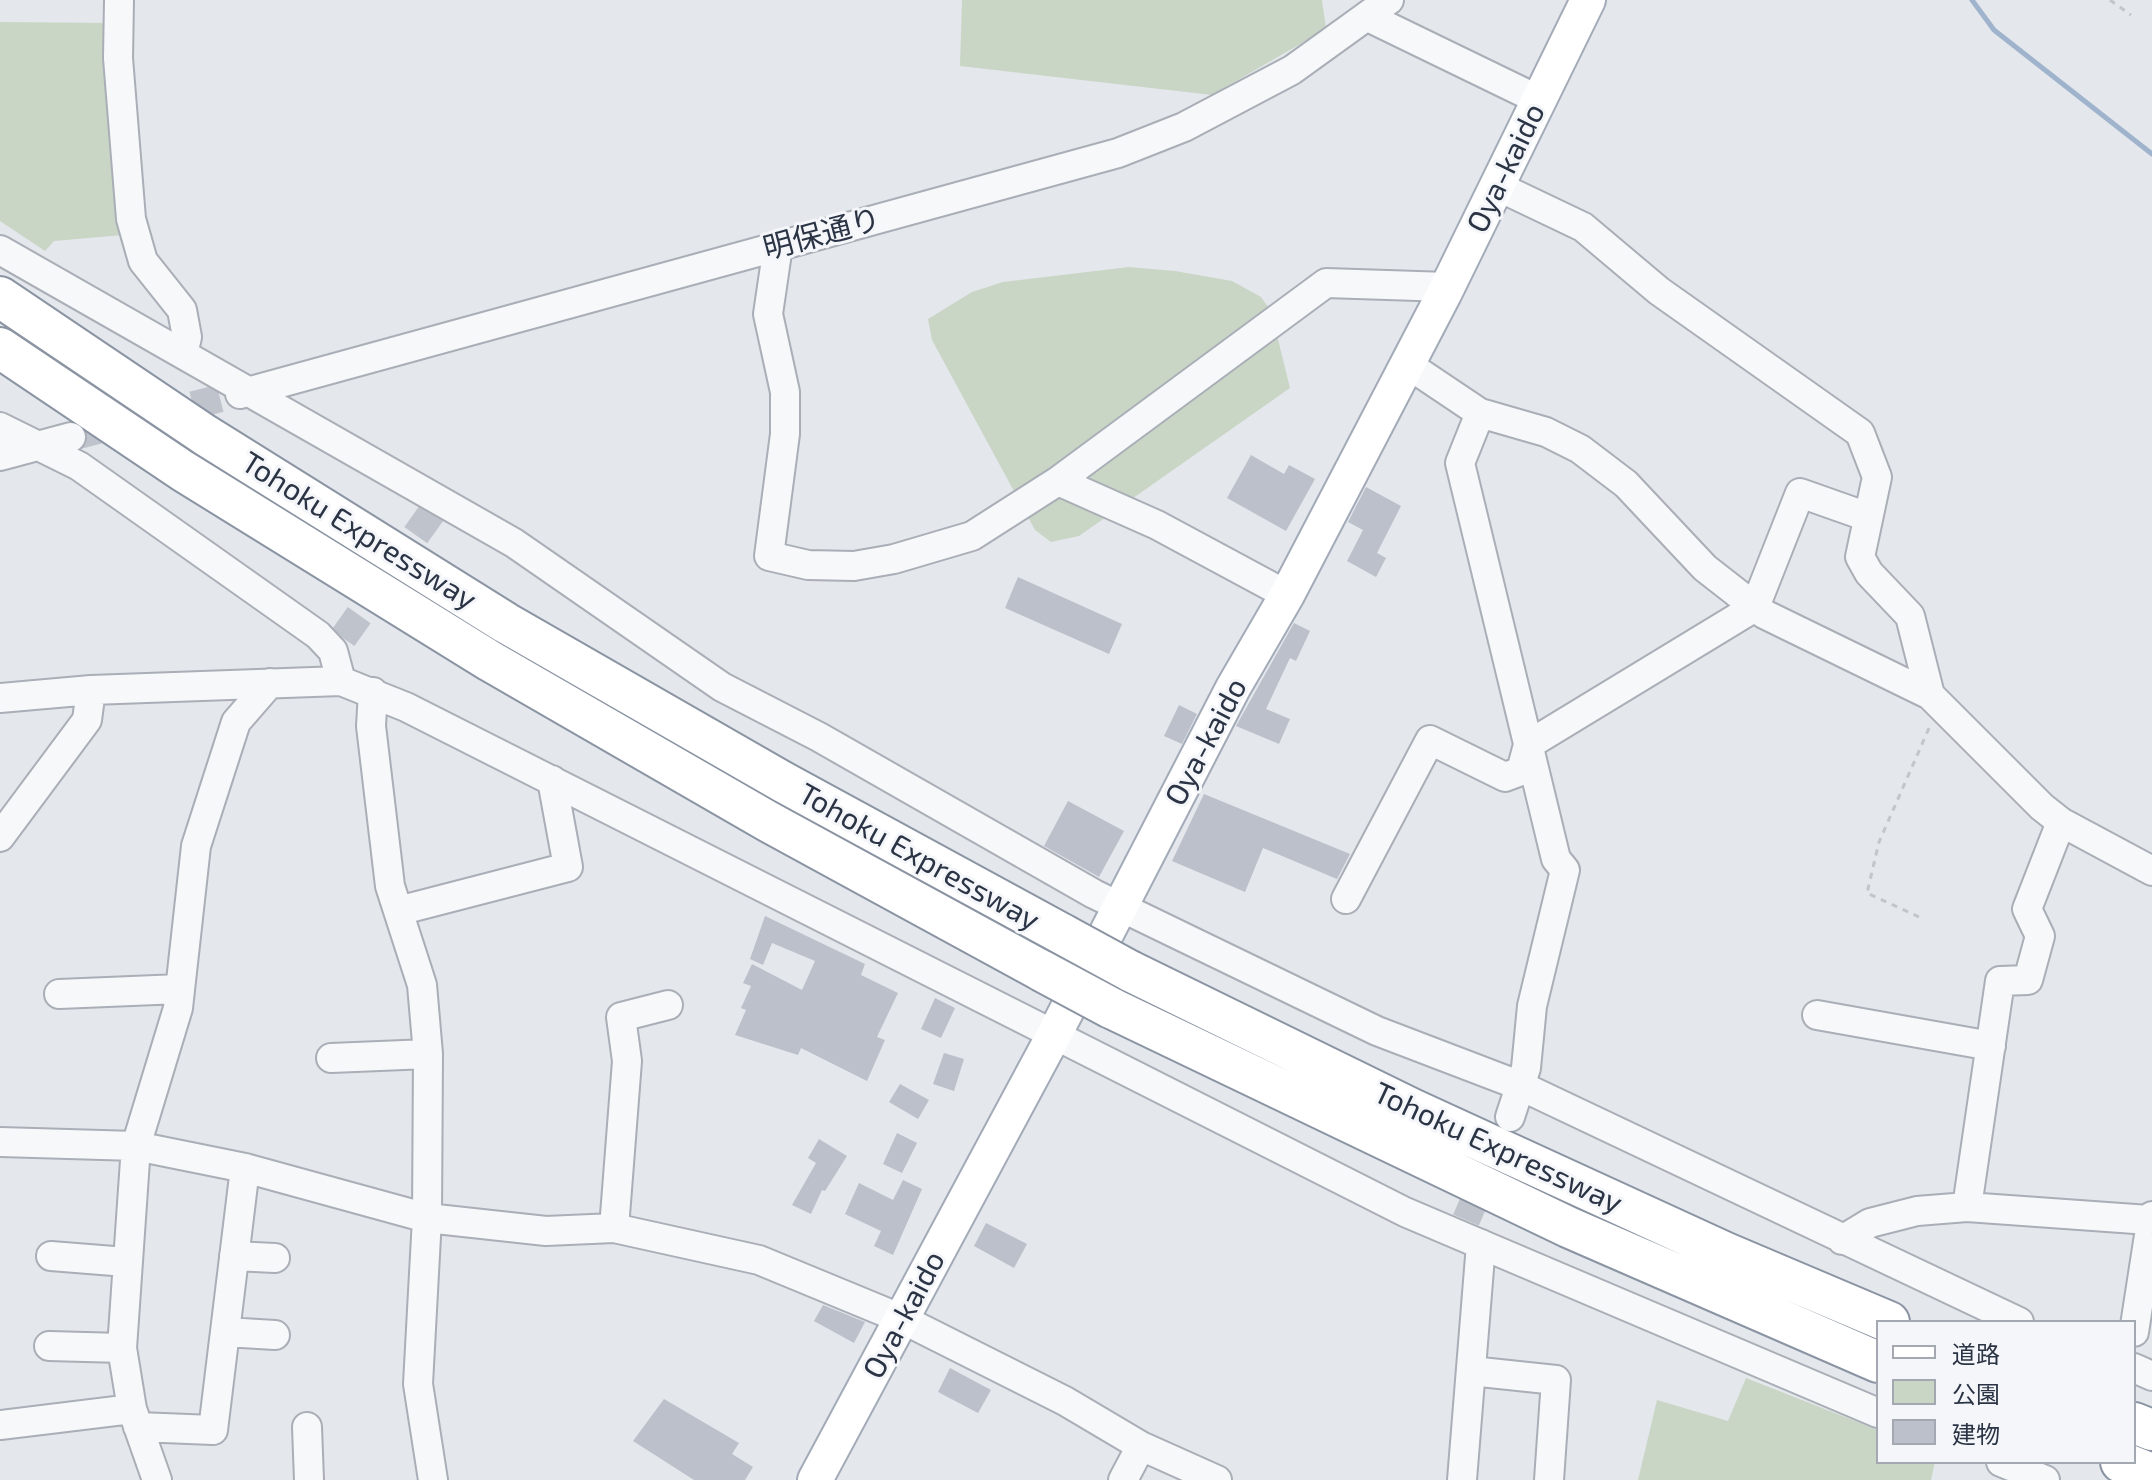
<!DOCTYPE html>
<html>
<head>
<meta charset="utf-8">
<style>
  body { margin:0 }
  #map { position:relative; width:2152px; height:1480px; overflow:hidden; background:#e4e7ec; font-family:"Exo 2","Noto Sans JP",sans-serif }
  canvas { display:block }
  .legend { position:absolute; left:1876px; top:1320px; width:260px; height:144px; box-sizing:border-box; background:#f4f6f9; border:2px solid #a4a8b1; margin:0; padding:10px 14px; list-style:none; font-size:24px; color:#2b3445 }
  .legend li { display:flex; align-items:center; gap:16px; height:40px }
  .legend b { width:40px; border:2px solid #a4a8b1 }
</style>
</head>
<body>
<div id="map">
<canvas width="2152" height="1480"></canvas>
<ul class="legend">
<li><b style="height:10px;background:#fff"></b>道路</li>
<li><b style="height:22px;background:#c9d6c5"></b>公園</li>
<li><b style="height:22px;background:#bbc0ca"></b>建物</li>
</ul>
</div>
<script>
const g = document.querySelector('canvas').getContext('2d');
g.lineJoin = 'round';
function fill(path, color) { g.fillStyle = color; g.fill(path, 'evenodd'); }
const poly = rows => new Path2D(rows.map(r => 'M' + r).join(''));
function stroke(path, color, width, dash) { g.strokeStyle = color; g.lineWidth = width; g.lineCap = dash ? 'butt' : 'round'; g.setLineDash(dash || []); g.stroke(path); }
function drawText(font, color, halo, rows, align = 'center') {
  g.font = font + ' "Exo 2","Noto Sans JP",sans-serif'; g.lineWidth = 6; g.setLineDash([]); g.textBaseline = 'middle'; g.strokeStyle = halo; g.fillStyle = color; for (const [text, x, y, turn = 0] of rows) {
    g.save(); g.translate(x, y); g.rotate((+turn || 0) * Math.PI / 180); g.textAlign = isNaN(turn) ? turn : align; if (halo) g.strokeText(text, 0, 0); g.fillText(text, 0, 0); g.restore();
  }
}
const green = poly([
  [962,0,1322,0,1326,29,1212,95,960,66],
  [0,22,111,23,123,235,54,241,45,251,0,221],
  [1129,267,1175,271,1232,281,1261,297,1271,311,1290,388,1079,536,1051,542,1035,530,932,340,928,319,972,292,1003,282],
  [1746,1378,1878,1430,1878,1462,1935,1462,1931,1480,1638,1480,1657,1400,1728,1421]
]);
const stream = poly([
  [1972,0,1994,30,2152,154]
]);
const building = poly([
  [1251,455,1284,474,1289,465,1315,479,1286,531,1227,498],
  [1366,487,1401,506,1377,553,1386,558,1376,577,1347,561,1363,530,1348,522],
  [1018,577,1122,624,1109,654,1005,608],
  [1294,623,1310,631,1296,661,1290,658,1266,709,1290,719,1279,744,1236,726],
  [1179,705,1197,714,1182,744,1164,736],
  [1204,794,1350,854,1337,879,1263,848,1245,892,1172,861],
  [1068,801,1124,831,1099,877,1044,846],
  [765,916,865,964,861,975,898,993,877,1037,885,1040,867,1081,801,1048,798,1055,735,1035,746,1010,741,1008,751,986,743,983,752,964,802,990,815,961,772,943,763,965,750,959],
  [935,998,955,1008,941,1038,921,1029],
  [944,1053,964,1059,954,1091,933,1084],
  [900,1084,929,1100,918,1119,889,1102],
  [897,1133,917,1143,902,1173,883,1164],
  [819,1139,847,1156,825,1191,822,1190,811,1214,792,1205,816,1163,808,1158],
  [903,1180,922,1189,893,1255,874,1246,881,1231,845,1214,859,1183,893,1200],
  [986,1223,1027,1244,1014,1268,974,1246],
  [823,1305,865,1322,854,1343,814,1321],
  [950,1368,991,1390,978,1413,938,1392],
  [664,1399,739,1443,732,1454,753,1467,745,1480,694,1480,633,1441]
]);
const minorTunnel = poly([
  [71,437,225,397],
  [343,638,435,508],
  [1466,1220,1488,1169]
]);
const path = poly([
  [2110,0,2131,15],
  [1919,917,1867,893,1879,842,1930,726]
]);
const minor = poly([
  [119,0,118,58,131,219,143,261,182,310,187,337,183,354],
  [1368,17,1539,100],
  [1497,186,1583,227,1659,291,1860,433,1877,477,1860,557,1869,573,1910,616,1930,695],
  [778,246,768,314,785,392,785,434,769,556,808,565,854,566,894,559,972,536,1058,481,1157,525,1287,595],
  [0,250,514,543,722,687,819,737,1094,894,1377,1031,1521,1086,2019,1322],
  [1407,364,1480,413,1546,432,1580,449,1626,484,1705,568,1764,614,1930,695,2042,807,2061,822,2152,871],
  [240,394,1118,153,1184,127,1292,70,1389,0],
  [1480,413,1460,463,1556,859,1565,870,1532,1006,1526,1068,1510,1117],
  [0,427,79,466,318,635,333,651,341,681,406,707,1405,1212,1878,1413],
  [0,456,71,437],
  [1058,481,1326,283,1448,287],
  [373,692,371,726,390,886,422,985,428,1054,427,1218,418,1384,433,1480],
  [0,698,91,690,341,681],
  [0,837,87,720,91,690],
  [1346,899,1430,740,1505,777,1521,771,1528,745,1755,607,1800,493,1868,517],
  [398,911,568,867,552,780],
  [59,994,180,989],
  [1817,1015,1991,1046],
  [331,1058,428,1054],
  [0,1142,136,1146,245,1168,427,1218,546,1231,614,1228,759,1260,902,1319,1065,1401,1141,1446,1217,1480],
  [1967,1207,2000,981,2028,980,2040,936,2027,909,2061,822],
  [614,1228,627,1061,621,1017,668,1005],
  [1842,1240,1870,1223,1917,1211,1967,1207,2149,1220],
  [51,1256,126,1262],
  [234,1256,275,1258],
  [225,1332,275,1335],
  [2134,1332,2152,1216],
  [49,1346,122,1348],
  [2134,1368,2152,1376],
  [1471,1371,1556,1380,1549,1480],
  [0,1425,132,1409],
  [138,1427,213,1430,245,1168],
  [307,1427,309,1480],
  [2001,1462,2045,1480],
  [157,1480,132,1409,122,1348,136,1146,178,1008,196,846,236,722,270,683],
  [1123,1480,1141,1446],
  [1462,1480,1481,1244]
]);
const major = poly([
  [815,1480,1055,1033,1233,688,1287,595,1444,294,1588,0]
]);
const highway = poly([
  [0,297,205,435,506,623,783,782,1064,935],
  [0,348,183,471,490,661,769,822,1042,971],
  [1130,971,1414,1110,1726,1253,1889,1322],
  [1111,1008,1568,1227,1878,1362],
  [2134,1423,2152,1430],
  [2121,1462,2152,1474]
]);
const highwayBridge = poly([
  [1064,935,1130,971],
  [1042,971,1111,1008]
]);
const streetNames = [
  ["Oya-kaido",1506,168,-64],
  ["明保通り",822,234,-15],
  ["Tohoku Expressway",359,531,32],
  ["Oya-kaido",1206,742,-62],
  ["Tohoku Expressway",919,857,29],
  ["Tohoku Expressway",1498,1148,25],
  ["Oya-kaido",904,1315,-62]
];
fill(green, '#c9d6c5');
stroke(stream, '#9fb4cc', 5);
fill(building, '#bbc0ca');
stroke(minorTunnel, '#bfc3cb', 28, [28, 14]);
stroke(minor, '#a9aeb7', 32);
stroke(major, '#a3abb8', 38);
stroke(highway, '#8b94a3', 44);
stroke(path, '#c2c5cb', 3, [6, 6]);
stroke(minor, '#f7f8fa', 28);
stroke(major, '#fff', 34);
stroke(highway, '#fff', 40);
stroke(highwayBridge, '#8b94a3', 44, []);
stroke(highwayBridge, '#fff', 40);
drawText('30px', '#2b3445', '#f4f6f9', streetNames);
</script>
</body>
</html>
